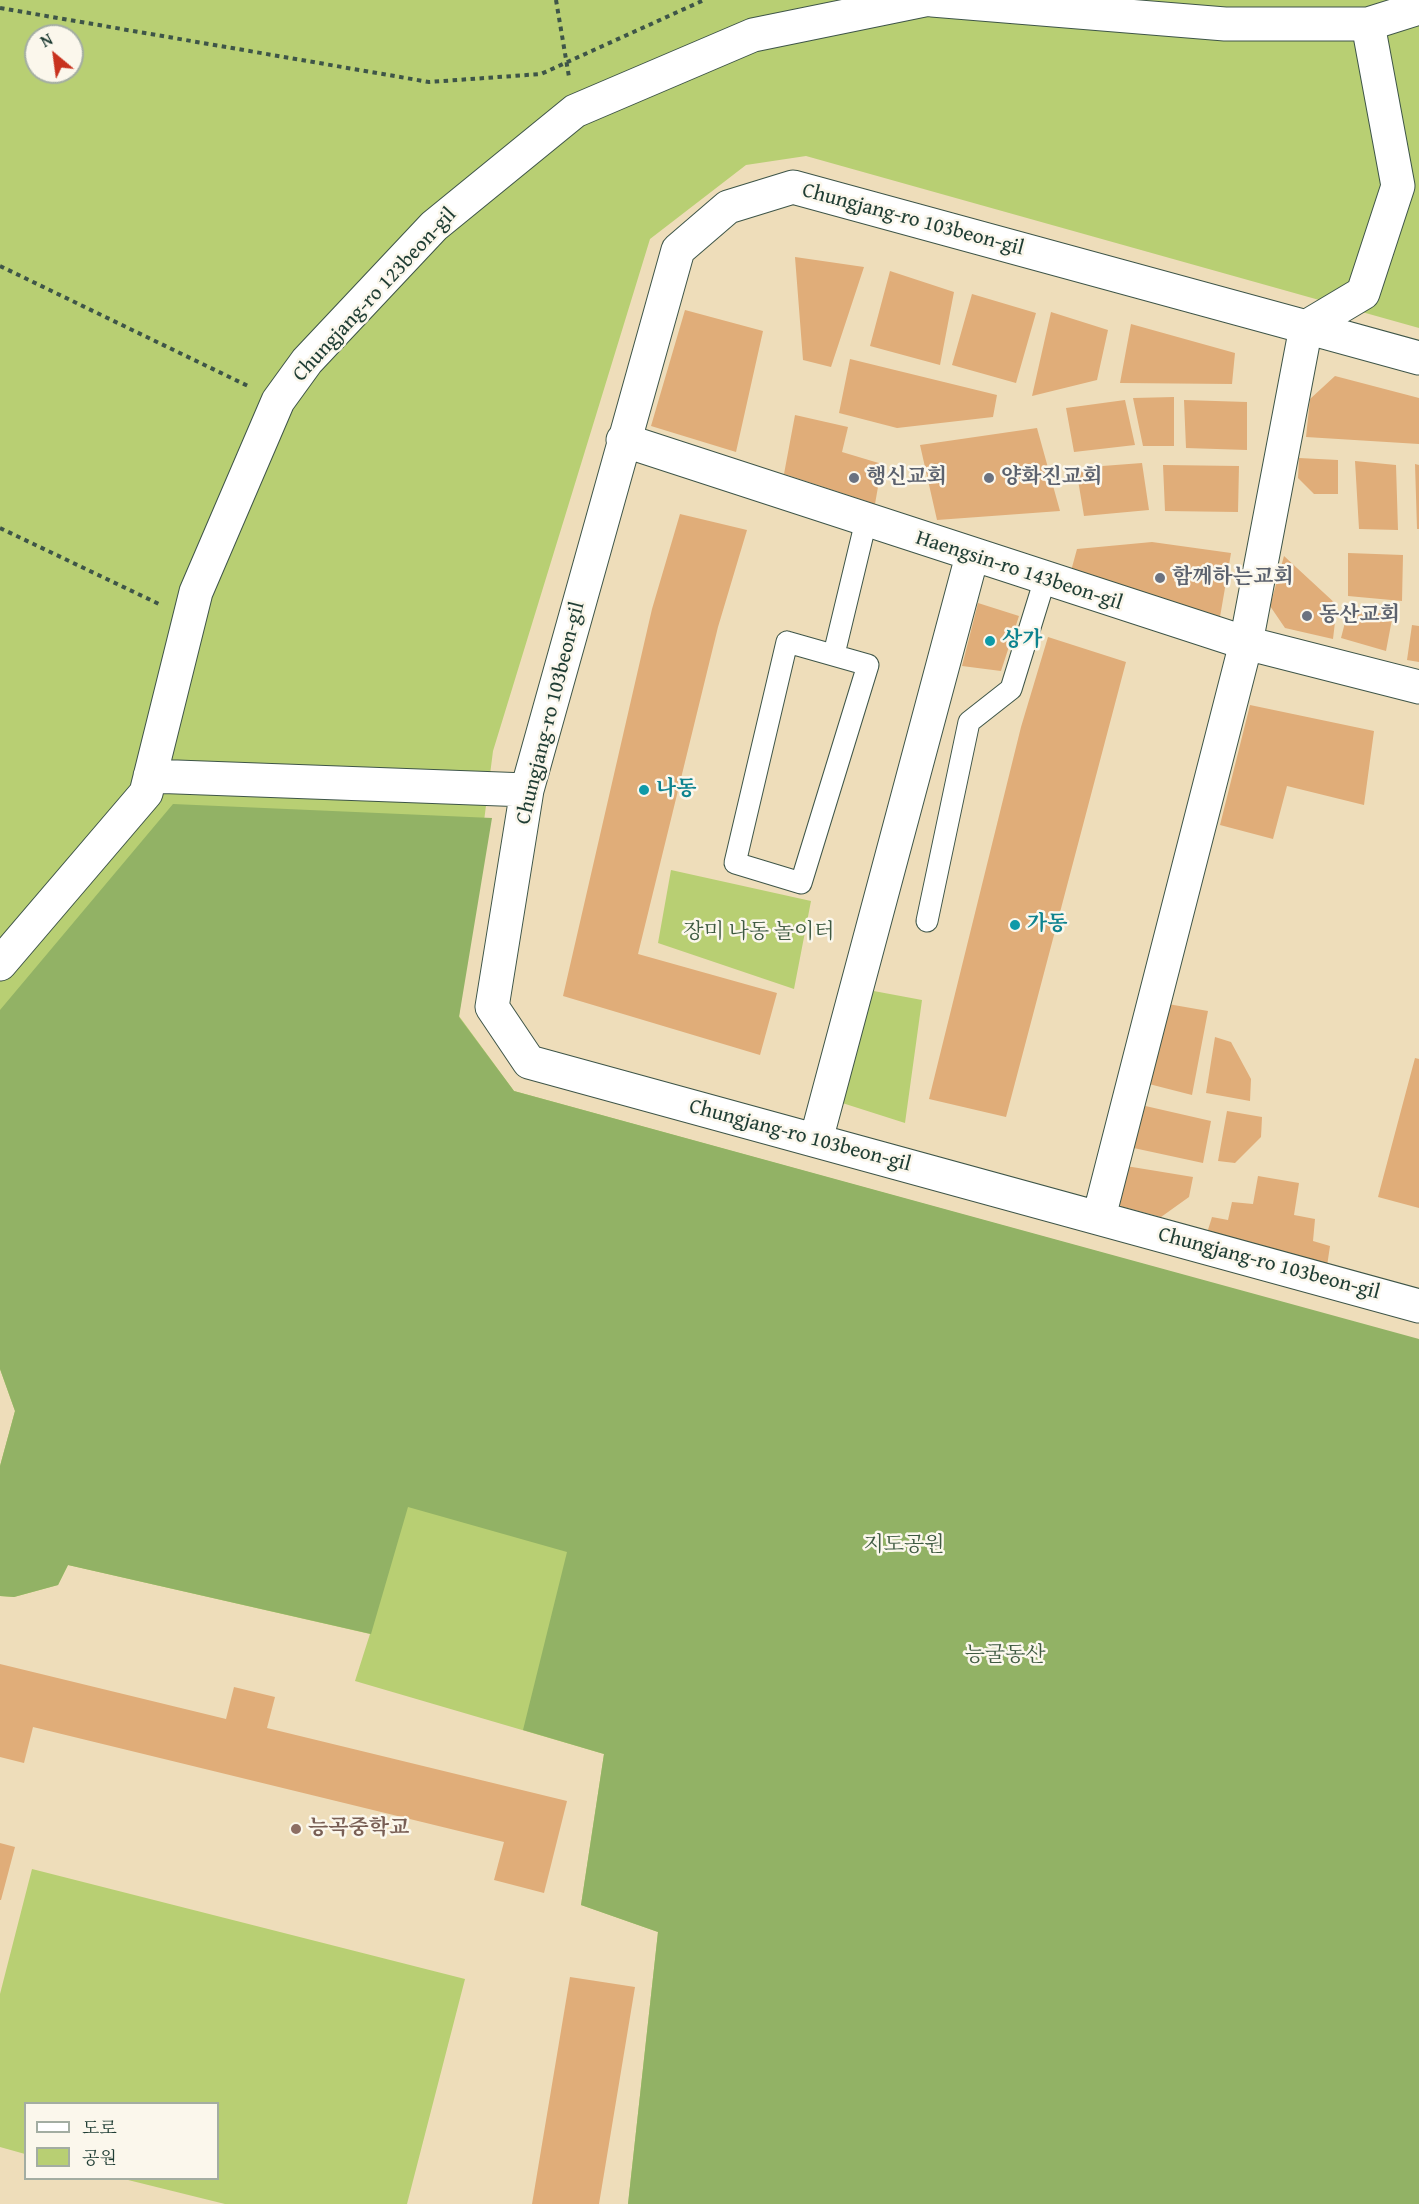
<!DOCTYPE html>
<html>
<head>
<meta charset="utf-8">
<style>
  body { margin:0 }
  #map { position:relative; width:1419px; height:2204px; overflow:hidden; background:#eeddba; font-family:"Gentium Book Plus","Noto Serif KR",serif }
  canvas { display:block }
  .legend { position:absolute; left:24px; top:2102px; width:195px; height:78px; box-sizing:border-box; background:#fbf7ec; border:2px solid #a3ada2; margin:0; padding:8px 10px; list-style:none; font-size:18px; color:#1f3d34 }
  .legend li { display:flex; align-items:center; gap:12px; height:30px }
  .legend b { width:30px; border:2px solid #a3ada2 }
  .north { position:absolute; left:24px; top:24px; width:60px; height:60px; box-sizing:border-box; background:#fbf7ec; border:2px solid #a3ada2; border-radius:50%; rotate:331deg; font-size:16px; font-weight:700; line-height:24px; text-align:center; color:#1f3d34 }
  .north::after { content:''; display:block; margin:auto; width:21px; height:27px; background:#c8321e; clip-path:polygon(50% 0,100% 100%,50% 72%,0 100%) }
</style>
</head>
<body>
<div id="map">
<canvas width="1419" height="2204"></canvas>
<ul class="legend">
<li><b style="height:8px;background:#fff"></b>도로</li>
<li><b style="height:16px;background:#b8cf73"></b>공원</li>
</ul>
<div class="north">N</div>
</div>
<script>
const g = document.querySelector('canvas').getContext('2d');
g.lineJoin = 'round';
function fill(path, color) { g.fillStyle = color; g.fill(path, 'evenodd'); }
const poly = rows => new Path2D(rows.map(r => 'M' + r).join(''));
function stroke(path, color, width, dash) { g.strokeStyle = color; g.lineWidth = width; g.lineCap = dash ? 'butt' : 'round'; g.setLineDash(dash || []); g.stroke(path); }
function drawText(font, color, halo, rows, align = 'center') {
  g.font = font + ' "Gentium Book Plus","Noto Serif KR",serif'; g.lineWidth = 5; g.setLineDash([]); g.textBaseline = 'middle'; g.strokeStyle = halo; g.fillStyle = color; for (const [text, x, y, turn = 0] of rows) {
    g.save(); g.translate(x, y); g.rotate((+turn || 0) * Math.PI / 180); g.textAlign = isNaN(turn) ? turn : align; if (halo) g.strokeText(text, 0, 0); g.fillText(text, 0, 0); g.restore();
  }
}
const green = poly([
  [0,0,1419,0,1419,328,806,156,746,165,650,239,493,751,459,1016,514,1091,1419,1340,628,2204,658,1932,581,1905,604,1754,355,1681,370,1634,68,1565,58,1585,14,1597,0,1596,0,1466,15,1411,0,1369],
  [36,36,72,36,72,72,36,72],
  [671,870,811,901,794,989,658,943],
  [863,989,922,1000,905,1123,836,1101],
  [32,1869,465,1979,407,2204,225,2204,124,2179,218,2178,218,2104,26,2104,25,2154,0,2147,0,1994]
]);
const forest = poly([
  [173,804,492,818,459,1017,514,1091,1419,1339,1419,2204,628,2204,658,1932,581,1905,604,1754,523,1730,567,1552,408,1507,371,1634,68,1565,58,1585,14,1597,0,1596,0,1466,15,1411,0,1369,0,1010]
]);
const building = poly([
  [795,257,864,267,831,367,803,360],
  [890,271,954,292,940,365,870,346],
  [972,294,1036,313,1016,383,952,365],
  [685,310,763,331,736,452,651,426],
  [1051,312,1108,330,1097,380,1032,396],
  [1131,324,1235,353,1232,384,1120,383],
  [850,359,997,395,993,417,897,428,839,413],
  [1335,376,1419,398,1419,444,1306,437,1310,399],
  [1174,397,1174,446,1143,446,1133,398],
  [1125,400,1135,445,1074,452,1066,408],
  [1184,400,1247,402,1247,450,1186,448],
  [795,415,848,427,842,452,882,464,875,504,784,474],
  [1037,428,1060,511,937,520,920,445],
  [1299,458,1338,460,1338,494,1314,494,1298,478],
  [1355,461,1396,465,1398,530,1359,529],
  [1142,463,1149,510,1084,516,1076,468],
  [1415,464,1419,465,1419,529,1417,529],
  [1163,465,1239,466,1238,512,1165,511],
  [680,514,747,530,718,627,638,954,777,993,760,1055,563,996,652,609],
  [1152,542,1231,553,1220,617,1071,571,1077,549],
  [1348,553,1403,555,1402,601,1348,596],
  [1284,556,1337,605,1333,639,1285,628,1270,606],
  [978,603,1019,616,1001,671,962,666],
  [1348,611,1393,614,1386,651,1341,638],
  [1412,625,1419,626,1419,662,1407,660],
  [1048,637,1126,662,1006,1117,929,1099,1021,727],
  [1250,705,1374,731,1364,805,1287,786,1273,839,1220,825],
  [1168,1004,1208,1011,1192,1095,1149,1084],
  [1215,1037,1231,1042,1251,1079,1250,1101,1206,1093],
  [1415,1058,1419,1059,1419,1208,1378,1197],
  [1141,1105,1211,1121,1203,1163,1129,1147],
  [1227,1111,1262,1117,1261,1137,1235,1163,1218,1161],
  [1126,1166,1193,1177,1189,1197,1161,1217,1116,1205],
  [1258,1176,1299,1183,1294,1215,1315,1219,1313,1241,1330,1246,1327,1266,1207,1233,1212,1217,1228,1220,1232,1202,1253,1204],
  [0,1664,226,1719,234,1687,275,1697,267,1728,567,1801,544,1893,494,1880,504,1842,33,1727,24,1763,0,1757],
  [0,1843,15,1847,1,1900,0,1900],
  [570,1977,635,1987,599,2204,532,2204]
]);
const path = poly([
  [556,0,569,77],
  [0,8,429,82,541,74,704,0],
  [0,266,248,386],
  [0,528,159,604]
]);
const lane = poly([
  [787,642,868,665,801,883,735,863,787,642],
  [834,654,866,521],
  [927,921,969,722,1011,689,1045,579]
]);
const street = poly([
  [932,0,1225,24,1368,24,1419,8],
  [1306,327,1363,293,1398,186,1368,24],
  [1306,327,1419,358],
  [623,440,1246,643,1419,687],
  [150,776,527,790],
  [0,964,146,793,196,592,278,401,307,361,434,226,575,111,753,35,924,0],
  [816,1140,972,556],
  [1099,1217,1246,643,1306,327,793,187,728,207,678,250,527,790,492,1007,529,1062,1419,1306]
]);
const markers = [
  [854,478,6,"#6b7280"],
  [989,478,6,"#6b7280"],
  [1160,578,6,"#6b7280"],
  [1307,616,6,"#6b7280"],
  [990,641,6,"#0f9aa8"],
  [644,790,6,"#0f9aa8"],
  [1015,925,6,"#0f9aa8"],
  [296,1829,6,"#8d6e63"]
];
const streetNames = [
  ["Chungjang-ro 103beon-gil",913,220,15],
  ["Chungjang-ro 123beon-gil",375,295,-47],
  ["Haengsin-ro 143beon-gil",1019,571,18],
  ["Chungjang-ro 103beon-gil",551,713,-76],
  ["Chungjang-ro 103beon-gil",800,1136,15],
  ["Chungjang-ro 103beon-gil",1269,1264,15]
];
const worshipNames = [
  ["행신교회",866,478],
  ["양화진교회",1001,478],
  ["함께하는교회",1172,578],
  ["동산교회",1319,616]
];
const cultureNames = [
  ["상가",1002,641],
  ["나동",656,790],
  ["가동",1027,925]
];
const parkNames = [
  ["장미 나동 놀이터",759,933],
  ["지도공원",904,1546],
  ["능굴동산",1005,1656]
];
const educationNames = [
  ["능곡중학교",308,1829]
];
fill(green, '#b8cf73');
fill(forest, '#92b265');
fill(building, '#e0ad79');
stroke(lane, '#3e5548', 23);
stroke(street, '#3e5548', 35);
stroke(path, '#3e5548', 4, [4.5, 4.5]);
stroke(lane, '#fff', 21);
stroke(street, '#fff', 33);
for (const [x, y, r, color] of markers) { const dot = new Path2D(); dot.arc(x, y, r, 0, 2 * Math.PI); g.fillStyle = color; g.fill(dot); stroke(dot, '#fbf7ec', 2); }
drawText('21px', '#1f3d34', '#fbf7ec', streetNames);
drawText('bold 21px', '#5b616d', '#fbf7ec', worshipNames, 'left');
drawText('bold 21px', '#0d838f', '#fbf7ec', cultureNames, 'left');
drawText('21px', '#3e5a41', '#fbf7ec', parkNames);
drawText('bold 21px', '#785e54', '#fbf7ec', educationNames, 'left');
</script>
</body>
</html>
